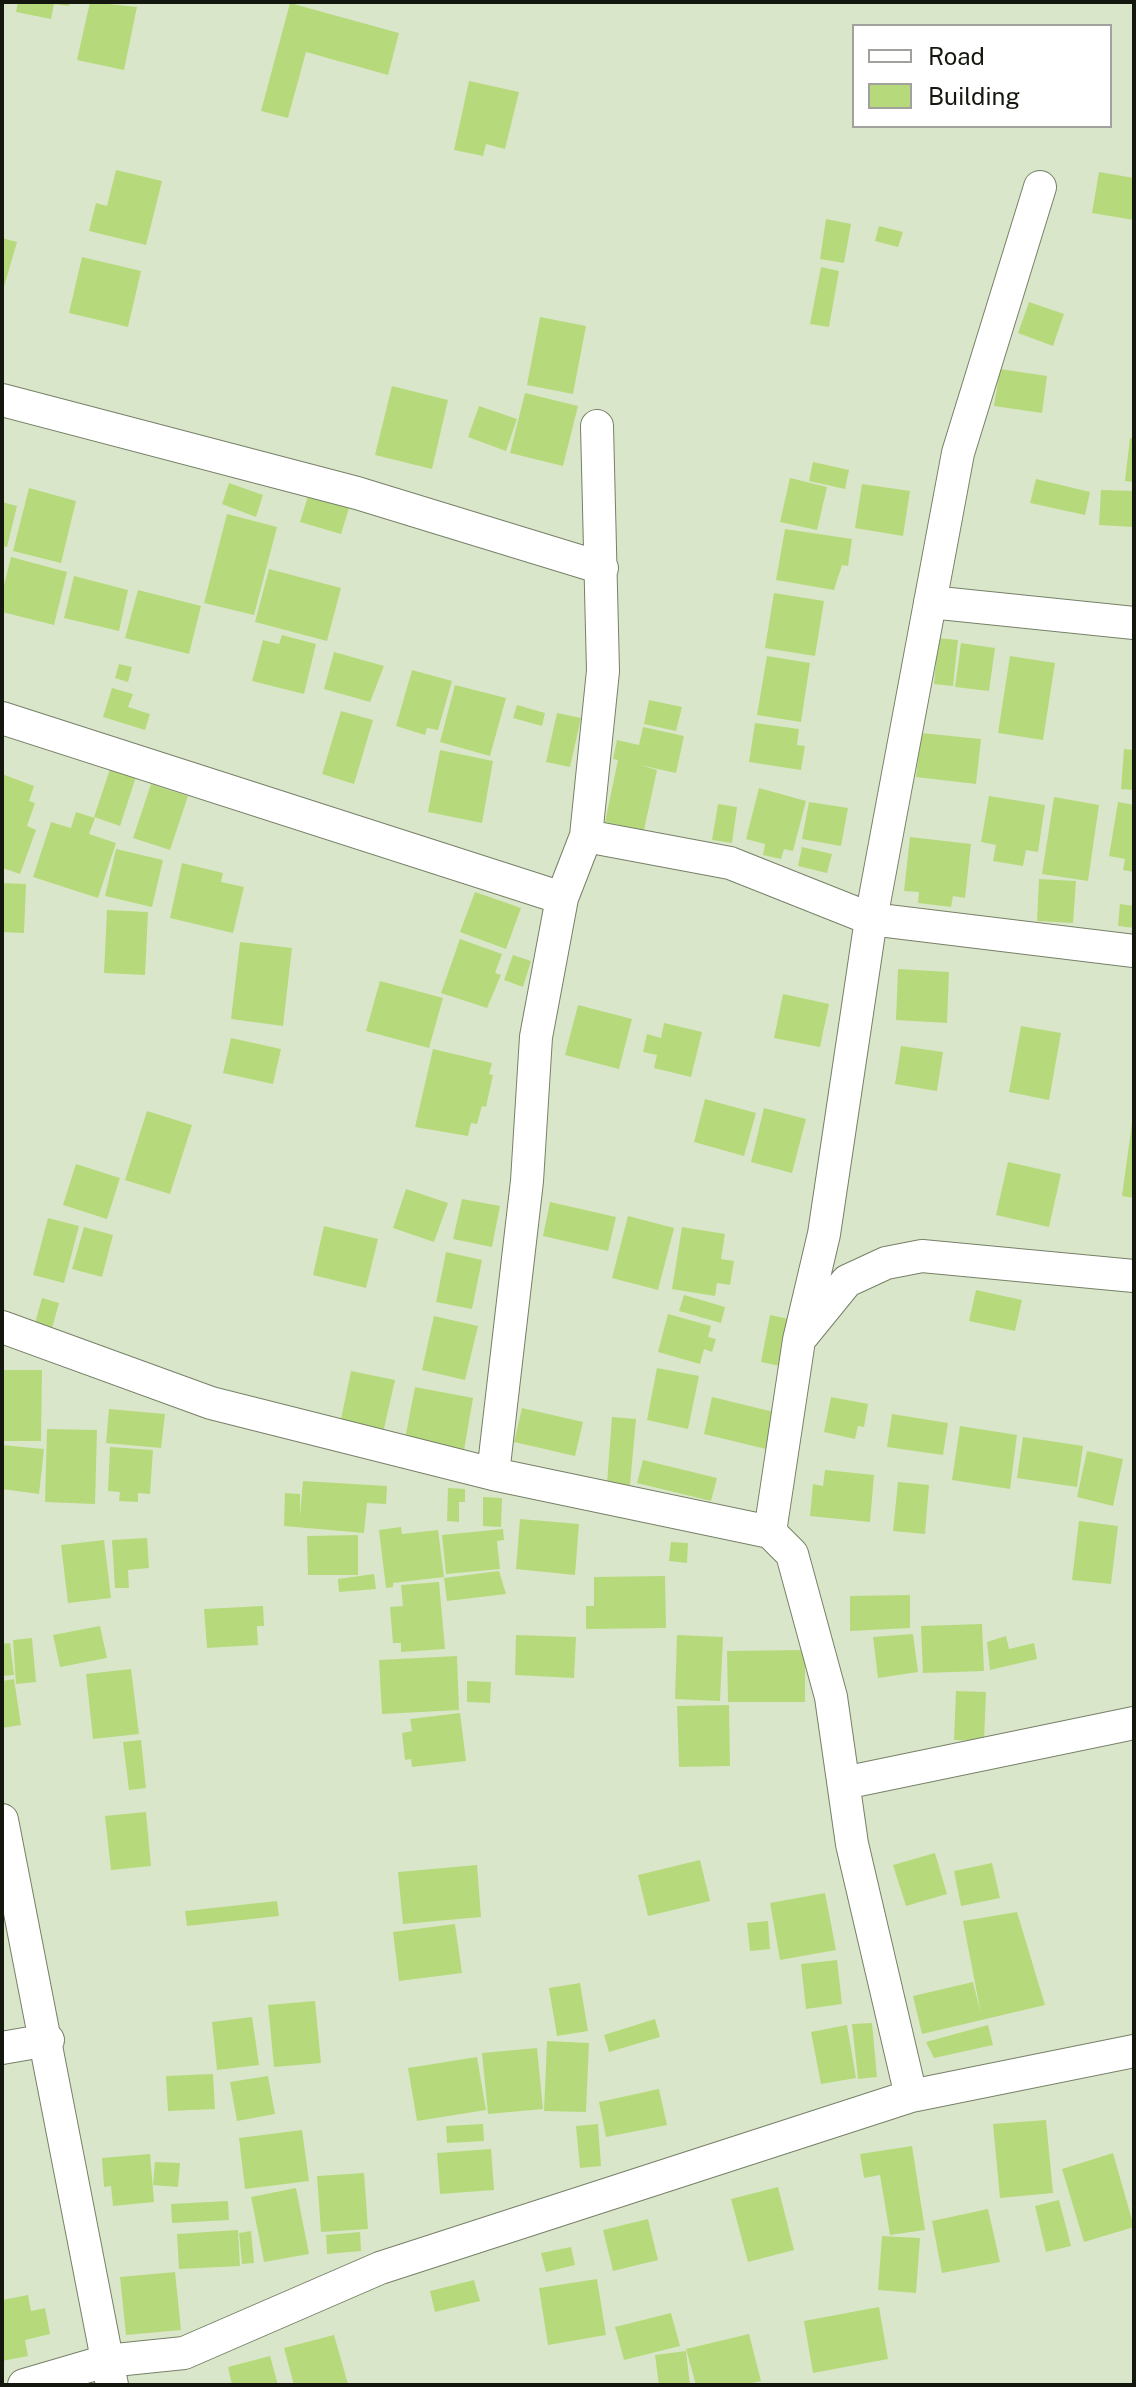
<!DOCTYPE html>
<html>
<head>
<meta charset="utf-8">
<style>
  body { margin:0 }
  #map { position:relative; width:1136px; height:2387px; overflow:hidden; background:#dae6ca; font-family:"Public Sans",sans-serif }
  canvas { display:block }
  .frame { position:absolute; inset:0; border:4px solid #13170d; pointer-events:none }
  .legend { position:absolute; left:852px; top:24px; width:260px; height:104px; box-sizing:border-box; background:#fff; border:2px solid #a1a29e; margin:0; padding:10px 14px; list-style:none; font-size:24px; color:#13170d }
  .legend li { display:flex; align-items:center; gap:16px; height:40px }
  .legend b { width:40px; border:2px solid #a1a29e }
</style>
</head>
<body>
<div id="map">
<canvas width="1136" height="2387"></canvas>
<div class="frame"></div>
<ul class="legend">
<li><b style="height:10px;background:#fff"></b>Road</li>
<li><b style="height:22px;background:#b6da7b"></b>Building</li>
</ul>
</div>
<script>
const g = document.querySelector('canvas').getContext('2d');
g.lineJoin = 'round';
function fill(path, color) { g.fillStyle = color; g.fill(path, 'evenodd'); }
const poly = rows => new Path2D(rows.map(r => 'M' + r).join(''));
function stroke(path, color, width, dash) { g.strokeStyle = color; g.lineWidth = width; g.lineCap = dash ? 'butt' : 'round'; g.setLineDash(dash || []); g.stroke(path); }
const building = poly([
  [18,2,70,2,69,6,54,4,51,19,16,12],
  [90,2,137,7,124,70,77,60],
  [290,3,399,33,388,75,306,52,288,118,261,111],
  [469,81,519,92,505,149,486,144,483,156,454,150],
  [116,170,162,181,146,245,89,231,96,203,107,206],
  [1099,172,1134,178,1134,220,1092,213],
  [826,219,851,224,844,263,820,259],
  [879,226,903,232,898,247,875,241],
  [2,238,17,242,3,290,2,290],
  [82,257,141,271,128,327,69,313],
  [821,267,839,271,829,327,810,324],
  [1029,302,1064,314,1053,346,1018,333],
  [540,317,586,326,573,394,527,385],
  [1000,369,1047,376,1042,413,994,406],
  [392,386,448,400,432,469,375,455],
  [525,393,578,406,563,466,510,453],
  [479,406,517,419,506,451,468,437],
  [1130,438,1134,438,1134,482,1125,481],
  [813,462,849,470,845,489,809,481],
  [790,478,827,487,817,530,780,522],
  [1036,479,1090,492,1085,515,1030,503],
  [229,483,263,495,256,517,222,504],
  [862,484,910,491,903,536,855,528],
  [29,488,76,501,61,563,13,551],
  [1101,490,1134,491,1134,527,1099,525],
  [308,496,349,508,341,534,300,522],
  [2,502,17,506,7,547,2,546],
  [227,514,277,527,254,615,204,603],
  [785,529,852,539,848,566,842,565,834,590,776,580],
  [11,557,67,572,54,625,2,612,2,593],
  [269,569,341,588,327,641,255,622],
  [74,576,128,590,119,631,64,618],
  [138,590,201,606,189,654,125,638],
  [774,593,824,601,815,656,765,648],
  [282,635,316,644,304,694,252,681,263,640,279,644],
  [938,638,958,640,953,686,934,684],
  [961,643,995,648,989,691,955,687],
  [334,652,384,666,370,702,324,689],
  [767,656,810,663,801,722,757,715],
  [1010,656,1055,663,1043,740,998,733],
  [119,664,132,667,128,682,115,678],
  [412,670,452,681,438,730,427,728,425,735,396,726],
  [455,685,506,698,490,756,440,742],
  [112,688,133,694,128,707,150,714,145,730,103,717],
  [649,700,682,707,676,731,644,724],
  [517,705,545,713,542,726,513,718],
  [341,711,373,720,354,784,322,774],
  [557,713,581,718,570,767,546,762],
  [755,723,799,729,797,745,805,746,801,770,749,762],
  [643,727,684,736,676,773,640,765,657,770,644,830,605,822,618,760,613,759,617,740,639,745],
  [921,733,981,739,976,784,916,777],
  [1124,749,1134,750,1134,790,1121,789],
  [440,750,493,761,482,823,428,812],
  [110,769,136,777,120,826,94,817],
  [2,774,34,786,29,801,35,803,27,826,36,830,20,874,2,868],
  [151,784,188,796,170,850,133,838],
  [759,788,806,801,793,851,784,849,781,859,763,855,765,844,746,839],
  [989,796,1045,805,1038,852,1026,850,1023,866,993,861,996,845,981,842],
  [1054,797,1099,805,1088,881,1042,874],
  [809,802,848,808,841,846,802,839],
  [1118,802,1134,805,1134,872,1123,870,1125,859,1109,856],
  [718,804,737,807,732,843,712,840],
  [76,812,95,818,89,834,116,843,98,898,33,877,51,822,71,828],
  [910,837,971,844,965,898,953,896,951,907,918,903,919,892,904,891],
  [802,847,832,854,827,873,798,866],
  [116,849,163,860,152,907,105,896],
  [182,863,223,873,221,882,244,887,233,933,170,918],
  [1039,879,1076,881,1073,923,1037,921],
  [2,883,26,884,24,933,2,932],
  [475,892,521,908,506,949,460,932],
  [1120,904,1134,906,1134,928,1118,926],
  [107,910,148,912,145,975,104,973],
  [460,939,502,954,495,973,501,975,487,1008,441,993],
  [240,942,292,948,283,1026,231,1019],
  [513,955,531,961,523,987,504,980],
  [898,969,949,972,947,1023,896,1020],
  [380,981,443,998,429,1048,366,1031],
  [783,994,829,1004,820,1047,774,1038],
  [578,1005,632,1019,619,1069,565,1055],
  [664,1023,702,1032,691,1077,654,1068,657,1055,643,1052,647,1034,661,1038],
  [1021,1026,1061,1033,1049,1100,1009,1092],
  [231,1038,281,1049,273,1084,223,1073],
  [901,1046,943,1052,937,1091,895,1084],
  [433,1049,492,1063,489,1074,493,1075,486,1107,482,1106,477,1124,471,1123,468,1136,415,1127],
  [705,1099,756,1113,744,1156,694,1142],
  [764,1108,806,1119,792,1173,751,1162],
  [147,1111,192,1125,170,1194,125,1180],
  [1132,1123,1134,1124,1134,1198,1122,1196],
  [1008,1162,1061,1174,1049,1227,996,1215],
  [76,1164,120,1178,107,1219,63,1205],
  [406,1189,448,1203,434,1242,393,1228],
  [462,1199,500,1206,492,1247,453,1239],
  [550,1202,616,1217,608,1251,543,1236],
  [628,1216,674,1228,658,1290,612,1278],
  [48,1218,79,1226,64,1283,33,1275],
  [324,1226,378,1239,366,1288,313,1275],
  [84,1227,113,1235,102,1277,72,1269],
  [682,1227,725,1234,721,1259,734,1261,730,1285,717,1283,715,1296,672,1289],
  [446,1252,482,1260,472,1309,436,1302],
  [976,1290,1022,1300,1015,1331,969,1321],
  [684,1295,725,1307,721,1323,679,1311],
  [42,1298,59,1303,52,1328,35,1323],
  [668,1314,711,1326,708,1337,716,1339,712,1352,704,1349,700,1364,658,1352],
  [770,1315,794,1320,785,1367,761,1362],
  [434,1316,478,1326,465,1380,422,1370],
  [657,1368,699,1376,688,1429,647,1420],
  [2,1370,42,1370,41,1441,2,1441],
  [351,1371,395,1380,383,1433,340,1424],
  [415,1387,473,1398,464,1450,405,1439],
  [712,1397,778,1413,770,1450,704,1434],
  [831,1397,868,1404,864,1427,858,1426,855,1439,824,1432],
  [522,1408,583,1422,575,1456,514,1442],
  [109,1409,165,1414,161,1448,106,1443],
  [892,1414,948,1423,943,1455,887,1447],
  [612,1417,636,1419,630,1485,607,1483],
  [960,1426,1017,1435,1010,1489,952,1480],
  [47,1429,97,1430,95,1504,45,1502],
  [1023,1437,1083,1446,1077,1487,1017,1478],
  [2,1445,44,1449,39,1494,2,1489],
  [110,1447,153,1450,150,1494,138,1493,138,1502,119,1501,120,1492,108,1491],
  [1087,1451,1123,1459,1113,1506,1077,1497],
  [643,1460,717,1478,711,1501,637,1483],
  [825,1470,874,1475,870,1522,810,1516,813,1484,823,1486],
  [303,1481,387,1486,386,1504,367,1503,364,1533,284,1526,285,1493,300,1494,300,1516],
  [898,1482,929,1485,925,1534,893,1531],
  [448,1488,465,1489,465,1502,459,1502,459,1522,447,1521],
  [483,1497,502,1498,501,1527,483,1526],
  [520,1519,579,1524,575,1575,516,1569],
  [1079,1521,1118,1526,1111,1584,1072,1580],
  [401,1527,402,1534,438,1530,444,1577,393,1583,393,1587,386,1588,379,1530],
  [503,1529,504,1540,497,1541,500,1569,446,1574,442,1535],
  [358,1535,358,1575,308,1575,307,1536],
  [147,1538,149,1568,128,1570,129,1588,115,1588,112,1540],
  [104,1540,111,1598,68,1603,61,1545],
  [671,1542,688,1543,687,1563,669,1561],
  [499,1571,506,1594,447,1601,444,1578],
  [374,1574,376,1589,339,1592,338,1579],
  [665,1576,666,1628,586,1629,586,1606,594,1606,594,1577],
  [439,1582,445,1649,401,1652,401,1643,393,1643,390,1607,403,1606,401,1585],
  [910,1595,910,1628,850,1631,850,1596],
  [263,1606,264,1626,257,1626,258,1645,207,1648,204,1609],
  [982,1624,984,1671,923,1673,921,1626],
  [100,1626,107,1658,60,1667,53,1635],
  [913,1634,918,1672,878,1678,873,1637],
  [516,1635,576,1637,574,1678,515,1675],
  [677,1635,723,1637,720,1701,675,1699],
  [1006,1636,1009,1649,1034,1643,1037,1659,990,1670,987,1642],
  [32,1638,36,1682,16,1684,13,1640],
  [10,1643,14,1675,2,1676,2,1644],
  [805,1650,805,1702,728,1702,727,1651],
  [457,1656,459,1710,382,1714,379,1660],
  [131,1669,139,1734,93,1739,86,1674],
  [14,1679,21,1725,2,1728,2,1681],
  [467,1681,491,1682,490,1703,467,1702],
  [956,1691,986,1692,984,1741,954,1740],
  [729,1705,730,1766,679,1767,677,1706],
  [460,1713,466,1761,412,1767,411,1759,405,1760,402,1733,412,1731,410,1719],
  [141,1740,146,1788,129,1790,123,1742],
  [146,1812,151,1866,111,1870,105,1816],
  [935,1853,947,1894,906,1906,893,1865],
  [700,1860,710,1901,648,1916,638,1875],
  [992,1863,1000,1898,961,1906,954,1871],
  [477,1865,481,1917,403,1924,398,1872],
  [825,1893,836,1950,780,1960,770,1903],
  [277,1901,279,1916,187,1926,185,1911],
  [1017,1912,1045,2005,922,2034,913,1996,973,1982,981,2014,963,1921],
  [768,1921,770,1949,750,1951,747,1923],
  [455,1924,462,1973,399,1981,393,1932],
  [837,1960,842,2004,806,2009,801,1964],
  [580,1983,588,2031,557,2036,549,1988],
  [315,2001,321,2063,274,2067,268,2005],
  [252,2017,259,2065,217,2070,212,2022],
  [655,2019,660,2037,609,2052,604,2035],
  [872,2023,877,2077,858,2079,852,2024],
  [847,2025,856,2078,821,2084,811,2032],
  [988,2025,993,2045,934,2058,926,2042],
  [547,2041,589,2043,586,2112,544,2111],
  [537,2048,543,2109,488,2114,482,2053],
  [477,2057,486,2110,417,2121,408,2068],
  [213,2074,215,2109,168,2111,166,2076],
  [268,2076,275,2114,237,2121,230,2082],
  [659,2089,667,2125,606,2137,599,2102],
  [1046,2120,1053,2193,1000,2198,993,2124],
  [483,2124,484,2141,447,2143,446,2126],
  [598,2124,601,2166,580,2168,576,2126],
  [302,2130,309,2181,245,2189,239,2138],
  [912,2146,925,2230,890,2235,880,2175,864,2178,860,2154],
  [491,2149,494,2190,440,2194,437,2153],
  [1113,2153,1134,2227,1084,2242,1062,2169],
  [150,2154,154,2202,113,2206,111,2186,104,2187,102,2158],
  [155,2162,180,2163,178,2187,153,2185],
  [364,2173,368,2229,321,2232,317,2176],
  [778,2187,794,2250,748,2262,731,2199],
  [296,2188,309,2254,264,2262,251,2197],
  [1059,2200,1071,2246,1046,2252,1035,2206],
  [228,2201,229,2220,172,2223,171,2204],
  [988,2209,1000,2262,942,2273,932,2221],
  [648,2219,658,2260,613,2271,603,2230],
  [238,2230,240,2266,179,2269,177,2234],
  [251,2231,254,2263,242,2264,239,2233],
  [360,2232,361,2251,327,2254,326,2235],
  [882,2236,920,2238,916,2293,878,2290],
  [571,2247,575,2265,546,2272,541,2253],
  [175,2272,181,2330,126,2335,120,2277],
  [597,2279,606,2335,548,2345,539,2288],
  [474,2280,480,2301,435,2312,430,2291],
  [28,2295,31,2311,45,2308,50,2334,25,2340,28,2356,2,2361,2,2300],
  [879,2307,888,2359,813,2373,804,2321],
  [671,2313,680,2346,624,2360,615,2327],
  [749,2334,761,2381,743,2385,696,2385,686,2349],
  [334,2335,348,2384,294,2385,284,2348],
  [686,2351,690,2385,659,2385,655,2355],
  [270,2356,278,2385,232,2385,228,2367]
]);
const minor = poly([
  [2,400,357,493,602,568],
  [930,602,1134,623],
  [2,718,562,898],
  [586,836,730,863,871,919,1134,951],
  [2,1327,211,1403,493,1474,770,1532,792,1554,831,1697,852,1844,911,2096],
  [803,1335,847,1281,886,1263,922,1256,1134,1276],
  [493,1474,527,1181,536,1037,562,898,586,836,603,671,597,426],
  [770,1532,799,1340,824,1234,871,919,958,453,1040,187],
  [844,1783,1134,1723],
  [2,1820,112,2385],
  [2,2048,48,2040],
  [24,2385,106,2361,184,2353,380,2268,911,2096,1134,2051]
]);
fill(building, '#b6da7b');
stroke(minor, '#768067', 34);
stroke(minor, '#fff', 32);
</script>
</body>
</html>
